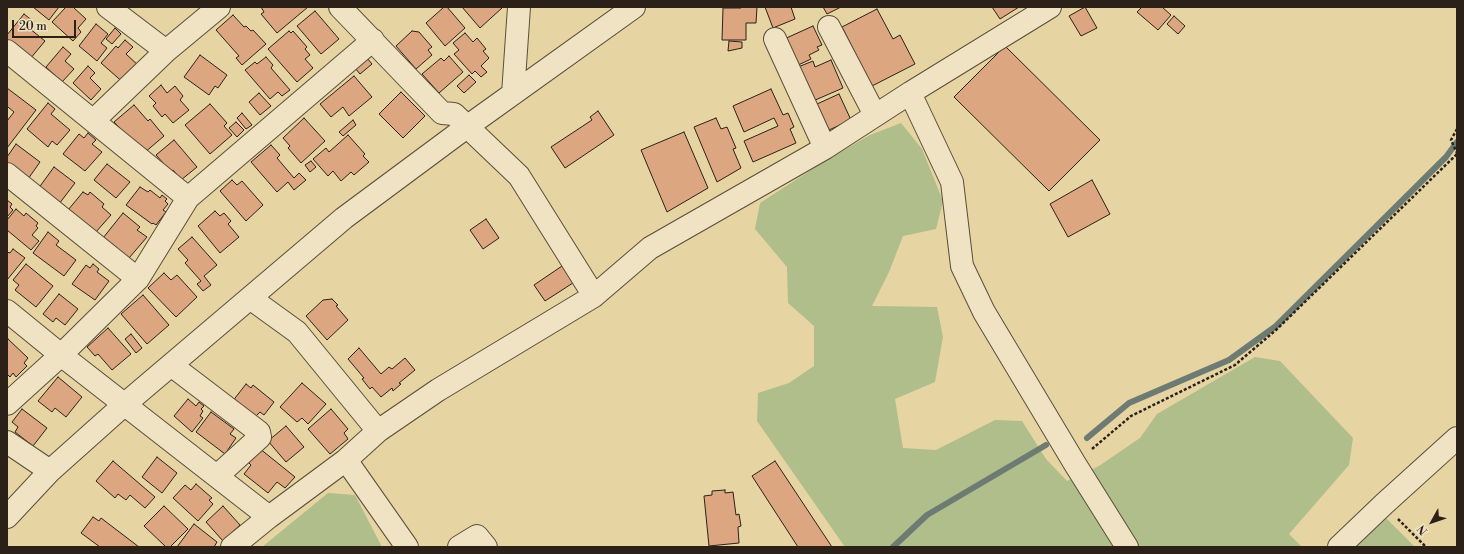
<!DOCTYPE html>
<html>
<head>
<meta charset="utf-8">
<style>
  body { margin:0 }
  #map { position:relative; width:1464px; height:554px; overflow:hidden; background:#e6d4a2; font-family:"Libre Bodoni",serif }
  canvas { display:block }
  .frame { position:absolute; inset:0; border:8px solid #2b2118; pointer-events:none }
  .north { position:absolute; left:1412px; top:502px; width:40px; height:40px; -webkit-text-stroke:3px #efe3c3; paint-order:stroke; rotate:230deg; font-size:11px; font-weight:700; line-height:16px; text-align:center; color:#2b2118 }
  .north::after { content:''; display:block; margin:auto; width:14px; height:18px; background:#2b2118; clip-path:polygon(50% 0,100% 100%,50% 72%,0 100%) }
  .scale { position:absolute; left:12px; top:20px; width:64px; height:18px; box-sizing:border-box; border:2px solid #2b2118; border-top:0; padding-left:5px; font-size:12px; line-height:14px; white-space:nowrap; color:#2b2118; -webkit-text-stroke:3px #efe3c3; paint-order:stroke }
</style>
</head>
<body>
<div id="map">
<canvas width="1464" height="554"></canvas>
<div class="frame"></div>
<div class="north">N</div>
<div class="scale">20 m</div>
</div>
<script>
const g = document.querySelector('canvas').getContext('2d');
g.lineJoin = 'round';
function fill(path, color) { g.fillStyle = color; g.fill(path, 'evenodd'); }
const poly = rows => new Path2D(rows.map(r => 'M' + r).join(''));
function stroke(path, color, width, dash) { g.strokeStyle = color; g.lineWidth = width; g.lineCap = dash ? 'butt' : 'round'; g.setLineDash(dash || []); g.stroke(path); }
const green = poly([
  [901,123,922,149,943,201,936,229,903,236,889,272,872,306,937,307,943,337,935,382,895,399,903,448,936,450,995,420,1022,421,1046,459,1067,481,1099,466,1140,438,1157,414,1255,357,1280,361,1353,438,1349,465,1289,534,1302,547,845,547,757,421,758,393,789,383,814,366,814,326,788,303,787,267,755,229,760,203,828,159,870,135],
  [328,493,355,495,382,547,262,547],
  [1383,515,1415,547,1352,547]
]);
const stream = poly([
  [1087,438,1129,403,1229,360,1276,326,1446,157,1457,142],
  [893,547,927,515,1046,445]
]);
const building = poly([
  [33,7,59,7,49,20,33,7],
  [66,7,73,7,86,19,78,28,81,32,73,41,52,22,66,7],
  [261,7,308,7,277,33,261,14,264,12,261,7],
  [444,7,447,7,465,28,445,46,426,23,444,7],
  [462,7,502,7,502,8,480,28,462,7],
  [741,7,757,7,756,23,746,23,746,40,722,40,723,8,741,8,741,7],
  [765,7,791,7,795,19,773,28,765,7],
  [823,7,841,7,827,14,823,7],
  [992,7,1019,7,1000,19,992,7],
  [1085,7,1097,28,1081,36,1069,16,1085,7],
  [1142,7,1162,7,1171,15,1158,30,1137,12,1142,7],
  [877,9,893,39,900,35,915,64,872,86,842,27,877,9],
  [315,11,339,39,321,54,297,26,315,11],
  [24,14,34,22,29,28,45,41,30,59,7,41,7,35,24,14],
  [233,15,244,27,246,26,251,31,253,30,266,44,242,65,236,58,239,56,216,30,233,15],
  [1174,16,1185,26,1178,34,1167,24,1174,16],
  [96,24,108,34,101,43,107,48,97,61,79,46,96,24],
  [813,26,822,45,817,47,819,50,809,55,811,59,794,67,782,40,813,26],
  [115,28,121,34,112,44,106,39,115,28],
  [289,31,291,33,293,31,307,47,305,49,310,55,305,59,313,68,297,82,268,49,289,31],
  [412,31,419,32,432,47,428,50,432,55,416,69,396,46,412,31],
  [465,33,473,42,477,38,486,49,483,51,489,58,481,66,487,72,481,77,475,71,472,74,454,54,459,50,453,43,465,33],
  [125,40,133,47,126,54,140,67,125,84,101,63,116,46,118,48,125,40],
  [729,41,742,42,742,48,728,51,729,41],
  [1005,46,1100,140,1049,191,954,97,1005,46],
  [63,47,71,54,65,61,74,69,62,82,46,67,63,47],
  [200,55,227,75,218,88,215,86,209,95,184,77,200,55],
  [449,56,463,72,439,93,422,74,441,58,444,61,449,56],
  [266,57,273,65,271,68,290,90,282,96,278,92,270,99,245,70,255,62,257,64,266,57],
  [367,58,372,64,360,74,355,68,367,58],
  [831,60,843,88,813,101,798,67,813,61,815,67,831,60],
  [88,66,95,73,90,78,101,89,91,100,73,83,88,66],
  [469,75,476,82,464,93,457,86,469,75],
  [354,76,372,97,349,116,343,107,331,117,320,104,354,76],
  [161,85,167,93,175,86,183,96,180,100,189,110,173,123,165,114,162,117,153,106,156,103,149,96,161,85],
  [7,88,36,110,7,148,7,121,14,112,8,107,7,108,7,88],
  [771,89,783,115,788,113,794,127,790,129,796,143,753,162,744,141,778,126,774,118,744,132,733,106,771,89],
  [401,92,425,116,403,138,379,114,401,92],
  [259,93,271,106,260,115,249,102,259,93],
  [839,94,851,120,829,130,817,104,839,94],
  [48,103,55,109,51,114,70,130,57,145,52,141,48,147,27,129,48,103],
  [210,104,227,123,224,126,232,135,210,154,185,125,210,104],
  [134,105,148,121,150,119,164,136,144,153,114,122,134,105],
  [598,111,614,135,565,168,551,147,592,120,590,117,598,111],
  [242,113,252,125,246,129,237,118,242,113],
  [304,118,325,141,301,163,288,148,290,146,283,138,304,118],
  [716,118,721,129,727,127,736,148,733,149,741,168,717,182,694,127,716,118],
  [353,120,356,125,343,136,339,132,353,120],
  [236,122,244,130,237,137,229,128,236,122],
  [684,132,708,188,667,212,641,150,684,132],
  [88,133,96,140,92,144,102,152,85,171,63,154,79,134,84,138,88,133],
  [348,135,365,154,363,156,369,162,354,175,351,172,341,181,333,171,328,176,313,159,326,148,329,152,348,135],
  [174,140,197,167,181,180,173,170,171,172,156,155,174,140],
  [16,144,40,162,28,179,7,163,7,157,16,144],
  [271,145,280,155,277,158,294,178,299,173,306,180,294,190,288,182,277,192,251,162,271,145],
  [311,161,316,167,310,172,305,165,311,161],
  [107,164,130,182,116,198,94,180,107,164],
  [54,167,75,183,59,204,38,189,54,167],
  [232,180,237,185,242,181,263,205,246,221,220,191,232,180],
  [1092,180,1110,214,1068,237,1050,204,1092,180],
  [140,187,148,192,150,190,160,198,162,195,167,199,165,201,168,204,163,210,166,212,156,225,153,223,152,224,126,205,140,187],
  [83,192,88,195,90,192,104,204,102,207,111,215,95,233,68,210,83,192],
  [7,200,12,204,10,207,13,210,7,217,7,200],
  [16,209,24,216,26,213,38,223,36,226,38,228,32,235,39,241,31,250,7,230,7,220,16,209],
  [215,211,220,216,224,213,231,221,228,224,239,237,220,253,198,226,215,211],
  [123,213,140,227,137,230,147,237,129,258,103,238,123,213],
  [486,219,499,238,483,249,470,230,486,219],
  [48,232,59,241,56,245,76,260,64,276,33,253,48,232],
  [192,237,217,265,204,276,211,285,203,291,197,284,201,281,185,263,188,260,178,249,192,237],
  [13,249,25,258,7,280,7,252,10,253,13,249],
  [26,264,53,286,36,307,15,290,19,285,13,280,26,264],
  [93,264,99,269,97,272,109,281,95,300,72,284,86,265,90,268,93,264],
  [565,264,576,281,545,301,534,285,565,264],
  [164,273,171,280,177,275,197,297,176,317,148,288,164,273],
  [59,294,78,309,65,325,56,318,53,322,43,314,59,294],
  [143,295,169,325,147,344,121,314,143,295],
  [332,299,338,305,336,306,348,320,327,340,306,316,323,300,332,299],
  [108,328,131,354,112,370,98,354,95,356,87,347,108,328],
  [131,334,142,348,136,353,125,339,131,334],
  [8,339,28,358,24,363,27,366,16,377,13,373,10,377,7,374,7,340,8,339],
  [359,348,381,374,389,367,392,369,405,358,415,370,399,383,401,384,393,391,392,388,381,397,372,387,370,389,362,379,364,378,348,359,359,348],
  [58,377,82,397,66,417,55,408,52,412,38,401,58,377],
  [302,383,326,404,308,424,302,418,297,422,280,407,302,383],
  [246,384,251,388,253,385,274,402,264,415,260,412,253,419,232,402,246,384],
  [188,399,196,406,199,402,204,406,201,409,203,411,200,416,203,418,192,432,174,416,188,399],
  [22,409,47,428,33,446,15,432,18,427,12,422,22,409],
  [331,409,348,429,344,433,348,439,330,454,308,429,331,409],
  [211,412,234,429,230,434,236,438,225,454,196,432,211,412],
  [286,426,304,447,286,462,268,441,286,426],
  [259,448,295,477,285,488,277,482,268,493,244,474,251,465,248,462,259,448],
  [157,457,177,473,162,493,142,477,157,457],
  [113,461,155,497,145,508,130,495,126,500,118,494,115,498,96,481,113,461],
  [775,461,832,547,798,547,752,476,775,461],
  [196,484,212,498,209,500,213,504,198,521,173,498,185,485,191,490,196,484],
  [725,490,725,493,733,492,736,515,739,514,741,526,738,527,739,543,709,546,704,496,712,495,712,491,725,490],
  [164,506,188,529,170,547,166,547,144,526,164,506],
  [223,506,240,525,223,541,206,522,223,506],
  [93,517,99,521,101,518,139,547,100,547,81,533,93,517],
  [194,524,217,542,214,547,177,547,194,524]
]);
const path = poly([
  [1457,129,1451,140,1457,153],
  [1092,449,1131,416,1235,365,1276,330,1457,154],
  [1398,519,1426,547]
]);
const minor = poly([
  [108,7,166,51,219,7],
  [340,7,442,113,454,114,519,176,594,296],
  [829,27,875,115],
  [775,39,825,148],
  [7,51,188,198],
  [910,93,952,182,962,266,984,312,1075,464,1127,547],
  [513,94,519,7],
  [93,121,166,51],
  [7,174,138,279],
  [250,298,297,332,378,431],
  [7,311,61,355,269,517],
  [171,365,259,432,260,437,217,476],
  [7,404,61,355,138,279,188,198,373,40],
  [7,442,50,471],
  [346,460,407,547],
  [7,517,50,471,125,404,344,218,468,126,634,7],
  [232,547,269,517,346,460,378,431,438,390,594,296,650,248,825,148,910,93,1050,7],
  [459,547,477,536,486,547],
  [1339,547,1384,504,1457,438]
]);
fill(green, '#afbe8a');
stroke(stream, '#6d7b73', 6);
fill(building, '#dca680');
stroke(building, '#2b2118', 1);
stroke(minor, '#5a4e3a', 24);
stroke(path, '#2b2118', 2.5, [3, 2]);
stroke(minor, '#efe3c3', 22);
</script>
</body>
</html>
